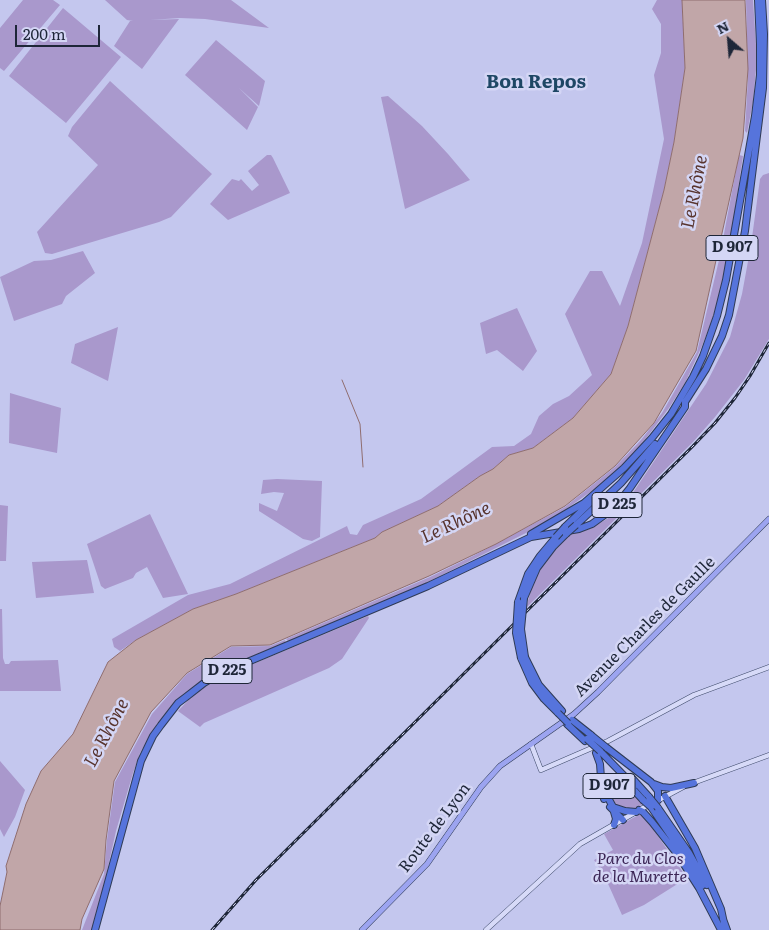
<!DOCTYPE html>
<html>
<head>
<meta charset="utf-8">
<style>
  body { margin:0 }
  #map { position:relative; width:769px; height:930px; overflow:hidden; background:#c4c7ee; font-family:Literata,serif }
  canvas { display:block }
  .north { position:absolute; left:704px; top:15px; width:50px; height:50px; -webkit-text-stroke:4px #d4d6f5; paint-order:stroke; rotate:333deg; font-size:14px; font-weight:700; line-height:20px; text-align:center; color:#1e2638 }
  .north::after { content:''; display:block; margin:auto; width:18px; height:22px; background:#1e2638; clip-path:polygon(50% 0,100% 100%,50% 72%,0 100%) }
  .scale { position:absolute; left:15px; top:25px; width:85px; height:22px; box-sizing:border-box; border:2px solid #1e2638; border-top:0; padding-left:6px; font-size:15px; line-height:18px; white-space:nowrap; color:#1e2638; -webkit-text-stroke:4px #d4d6f5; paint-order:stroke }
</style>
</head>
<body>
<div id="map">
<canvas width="769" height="930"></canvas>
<div class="north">N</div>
<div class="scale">200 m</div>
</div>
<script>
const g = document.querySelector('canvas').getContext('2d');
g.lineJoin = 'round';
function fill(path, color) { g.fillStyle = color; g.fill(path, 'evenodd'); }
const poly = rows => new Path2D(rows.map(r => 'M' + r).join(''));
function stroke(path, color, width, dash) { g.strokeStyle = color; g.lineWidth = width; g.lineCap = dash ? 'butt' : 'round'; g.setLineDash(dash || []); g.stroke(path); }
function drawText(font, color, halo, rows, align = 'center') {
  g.font = font + ' Literata,serif'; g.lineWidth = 5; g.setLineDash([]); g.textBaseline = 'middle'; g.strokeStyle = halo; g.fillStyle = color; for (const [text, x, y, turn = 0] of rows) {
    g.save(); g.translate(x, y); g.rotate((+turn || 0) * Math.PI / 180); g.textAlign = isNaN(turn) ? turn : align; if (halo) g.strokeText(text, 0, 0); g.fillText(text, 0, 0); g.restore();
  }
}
const green = poly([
  [23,0,53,0,60,5,4,71,0,68,0,28],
  [105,0,231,0,269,28,205,19,180,18,150,20,179,19,142,69,114,46,130,21,133,21,127,20],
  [657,0,682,0,685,68,674,142,664,190,628,326,611,374,573,418,533,448,509,455,493,469,480,476,438,506,382,532,375,538,236,594,193,609,136,640,120,651,114,647,112,639,188,595,230,584,347,526,350,534,357,535,363,525,421,499,492,447,514,446,531,434,539,416,553,404,569,396,592,375,565,314,590,271,602,271,620,306,642,243,664,139,654,75,661,53,661,24,652,9],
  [746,0,753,0,757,59,753,102,747,133,745,131,748,78],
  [63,8,121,57,66,123,9,76],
  [216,40,265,81,259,106,239,88,258,107,247,130,185,75],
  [110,81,212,174,171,217,159,222,52,254,45,253,37,232,98,165,68,136,72,127],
  [388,96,422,126,448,154,470,180,405,209,381,97],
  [267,155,271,155,273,158,290,193,228,220,210,204,232,179,239,181,241,179,252,191,259,185,248,171],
  [739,155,743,156,729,250,718,299,711,323,702,346,685,383,669,408,641,445,619,469,596,488,548,522,424,584,289,642,286,639,430,577,473,556,565,507,615,467,641,440,662,413,697,352,719,260],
  [769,173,769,339,744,380,715,417,693,442,526,608,534,579,549,557,571,533,590,529,610,517,632,494,706,384,730,337,742,294,751,245,760,179,763,175],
  [83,251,95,273,66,296,62,304,14,321,0,277,34,261,51,260],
  [517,308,537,351,523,371,497,350,486,354,480,323],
  [118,327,108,381,71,363,75,344],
  [10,393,61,408,57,453,9,443],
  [277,479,322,481,320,537,312,541,303,539,259,511,259,503,277,511,284,493,274,492,261,494,263,480],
  [0,505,8,506,6,561,0,561],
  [150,514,188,594,163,598,147,567,136,573,133,578,105,589,101,586,87,544],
  [87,560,94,593,36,598,32,562],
  [0,609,2,609,3,658,5,664,9,664,11,661,58,660,61,691,0,691],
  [368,616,369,618,342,659,329,668,204,723,200,727,178,711,195,693,222,677],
  [285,640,286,643,214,673,177,700,157,724,140,753,133,773,116,831,104,885,92,930,82,930,104,874,107,840,115,782,152,714,187,674,231,647,270,646],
  [0,761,25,790,15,817,4,837,0,829],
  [622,784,632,790,643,804,637,808,628,809,618,807,611,801,609,790,613,785],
  [642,813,687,878,644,905,622,915,605,877,594,860,613,850,604,834]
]);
const water = poly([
  [682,0,745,0,748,69,743,138,696,351,654,423,615,466,565,506,496,544,429,576,270,645,231,646,187,673,151,712,114,781,106,840,104,869,82,919,80,930,0,930,0,906,7,872,6,866,26,804,41,771,73,734,108,662,136,640,193,609,236,594,375,538,382,532,438,506,480,476,493,469,509,455,533,448,573,418,611,374,628,326,664,190,674,142,685,68,682,0]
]);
const stream = poly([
  [342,380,360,424,363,467]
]);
const secondary = poly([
  [531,744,541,770,608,741,694,695,769,667],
  [693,783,769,755],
  [657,801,683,787],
  [486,930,580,844,650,804]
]);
const primary = poly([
  [362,930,427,864,481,787,500,766,574,714,598,692,769,519]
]);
const highway = poly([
  [576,525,621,483,655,444],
  [565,527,595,498],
  [531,534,584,503,624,468,652,438,671,414,693,377,703,356,717,316,726,280,755,116,760,75,760,44,758,0],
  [524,598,537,568,553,547,566,534],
  [518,602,528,574,540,556,556,537],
  [525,657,539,685,562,711],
  [521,658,532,683,544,699,558,713],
  [572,720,591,735],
  [567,724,585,741],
  [607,748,651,782,658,791,658,800],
  [600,751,634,786],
  [596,753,600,764,602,792,604,799],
  [631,777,649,797],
  [654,784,662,787,671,788,694,783],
  [665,796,695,848,721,909,724,923],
  [610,807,623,820],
  [651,807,688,861,702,886],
  [658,808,689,853,707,885],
  [639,810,643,812,652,822,678,855,699,888,721,930],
  [636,812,625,811,613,807,607,796,609,786,618,782,625,783,632,788,643,800],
  [614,825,616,819,614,812],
  [723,919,727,930],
  [95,930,141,761,153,736,161,725,178,703,186,697,204,683,219,674,428,586,531,537,579,529,592,524,614,508,630,488,685,407,685,402,706,369,722,336,729,315,745,231,763,88,764,34,762,0]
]);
const rail = poly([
  [212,930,256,880,693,446,715,423,735,398,750,376,769,343]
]);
const highwayBridge = poly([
  [566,534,576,525],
  [556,537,565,527],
  [524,598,521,629,525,657],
  [518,602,516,633,521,658],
  [558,713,568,723],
  [591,735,607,748],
  [587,739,600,751],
  [649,797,658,808],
  [643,800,651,807]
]);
const shields = [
  [732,248,52],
  [617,505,50],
  [227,671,50],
  [609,786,52]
];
const shieldNames = [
  ["D 907",732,248],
  ["D 225",617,505],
  ["D 225",227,671],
  ["D 907",609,786]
];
const streetNames = [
  ["Avenue Charles de Gaulle",645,627,-45],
  ["Route de Lyon",435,828,-53]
];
const parkNames = [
  ["Parc du Clos",640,859],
  ["de la Murette",640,877]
];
const waterNames = [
  ["Le Rhône",695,192,-79],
  ["Le Rhône",456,523,-25],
  ["Le Rhône",107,733,-62]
];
const quarterNames = [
  ["Bon Repos",536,82]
];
fill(green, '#a998cc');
fill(water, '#c1a6a8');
stroke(water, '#8f6d6e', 1);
stroke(stream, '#8f6d6e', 1);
stroke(secondary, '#3e4a6a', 5.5);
stroke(primary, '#2f3b56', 6);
stroke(highway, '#2f3b56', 8);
stroke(secondary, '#d7daf8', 4.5);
stroke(primary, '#9ca4f0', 5);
stroke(highway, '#5674dc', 6);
stroke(rail, '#1e2638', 3);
stroke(rail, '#d4d6f5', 1, [4]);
stroke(highwayBridge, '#2f3b56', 8, []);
stroke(highwayBridge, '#5674dc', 6);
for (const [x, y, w] of shields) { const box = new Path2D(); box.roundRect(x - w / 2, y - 12.5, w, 25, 4); g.fillStyle = '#d4d6f5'; g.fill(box); stroke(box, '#1e2638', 1); }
drawText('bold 15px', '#1e2638', null, shieldNames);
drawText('16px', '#1e2638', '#d4d6f5', streetNames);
drawText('italic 16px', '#3b2555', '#d4d6f5', parkNames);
drawText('italic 18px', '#58342e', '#d4d6f5', waterNames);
drawText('bold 19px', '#1e4765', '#d4d6f5', quarterNames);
</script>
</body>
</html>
